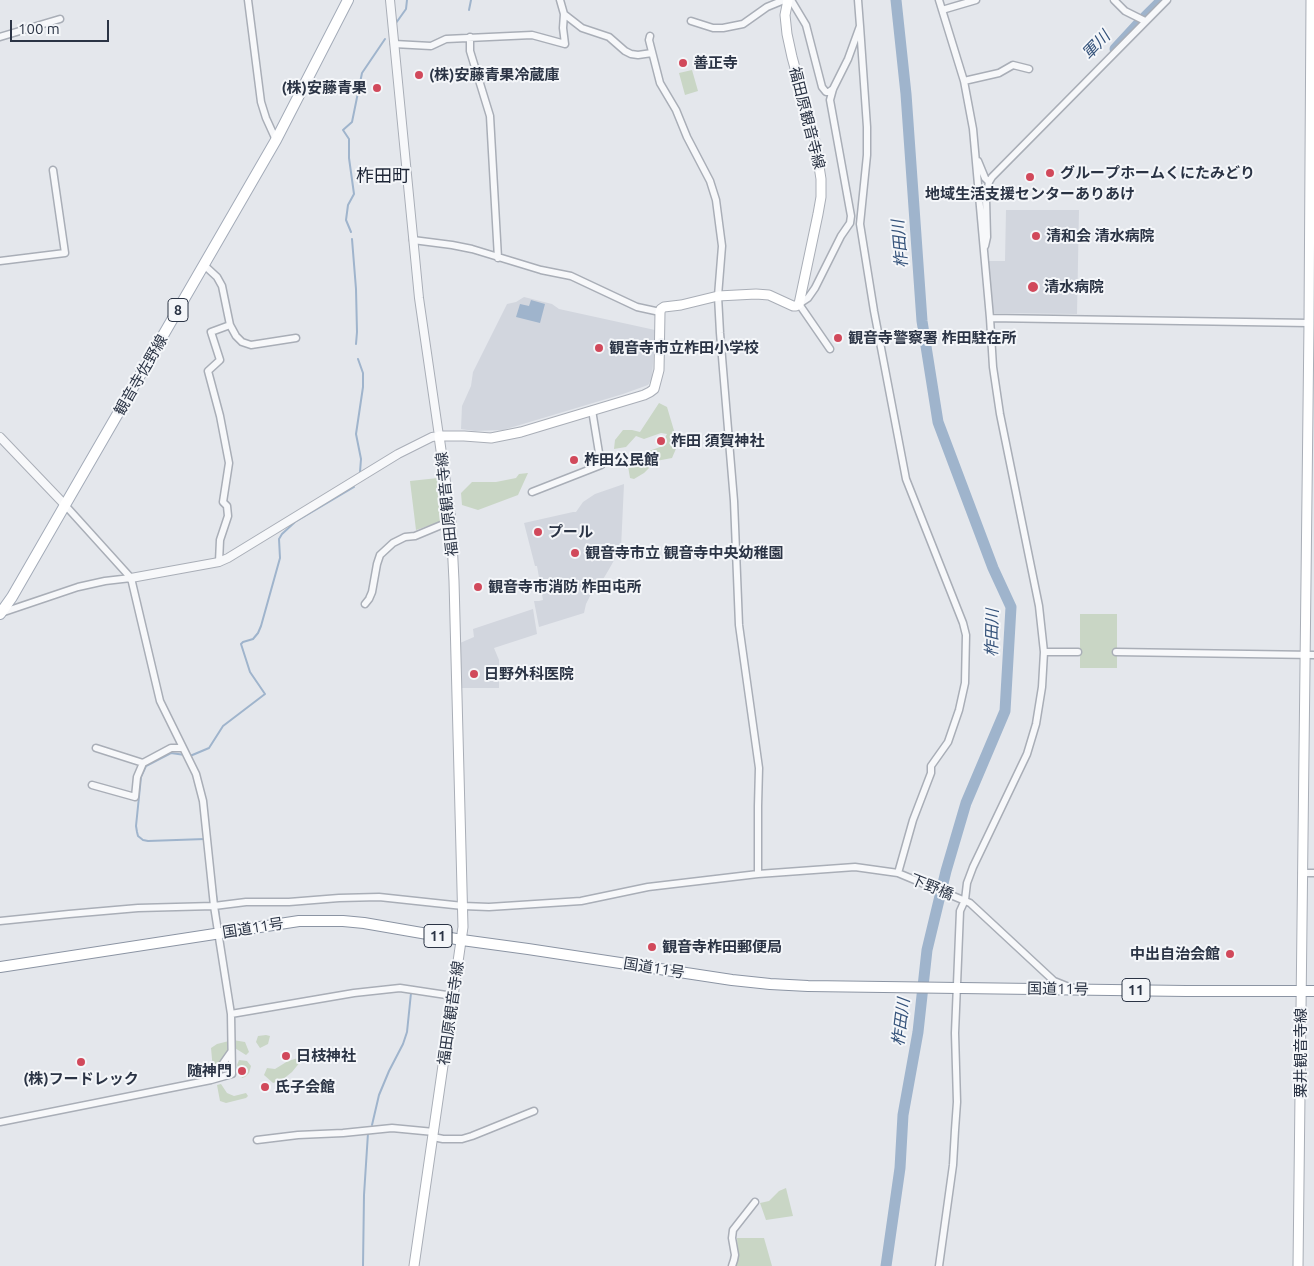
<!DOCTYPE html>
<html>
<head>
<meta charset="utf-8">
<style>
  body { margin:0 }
  #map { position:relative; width:1314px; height:1266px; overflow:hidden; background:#e4e7ec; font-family:Ubuntu,sans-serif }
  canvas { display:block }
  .scale { position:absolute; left:10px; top:20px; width:99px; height:22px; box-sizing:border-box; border:2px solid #2b3445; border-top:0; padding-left:6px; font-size:15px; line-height:18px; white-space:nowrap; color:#2b3445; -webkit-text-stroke:4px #f4f6f9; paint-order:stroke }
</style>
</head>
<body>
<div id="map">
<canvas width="1314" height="1266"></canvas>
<div class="scale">100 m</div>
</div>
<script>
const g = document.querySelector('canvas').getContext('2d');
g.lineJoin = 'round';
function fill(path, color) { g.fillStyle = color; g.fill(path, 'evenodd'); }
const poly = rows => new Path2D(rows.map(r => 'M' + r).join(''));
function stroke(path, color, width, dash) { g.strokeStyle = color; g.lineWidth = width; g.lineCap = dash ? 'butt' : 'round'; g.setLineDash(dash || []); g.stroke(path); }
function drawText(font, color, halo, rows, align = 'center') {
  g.font = font + ' Ubuntu,"Noto Sans JP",sans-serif'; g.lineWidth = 4; g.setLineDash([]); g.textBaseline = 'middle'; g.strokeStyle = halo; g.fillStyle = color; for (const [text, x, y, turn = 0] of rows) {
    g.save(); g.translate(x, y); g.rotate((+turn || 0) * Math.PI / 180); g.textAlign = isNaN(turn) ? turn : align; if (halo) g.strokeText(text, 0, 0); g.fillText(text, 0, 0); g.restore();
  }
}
const built = poly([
  [1006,210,1079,210,1077,314,991,313,987,261,1005,261],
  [524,297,552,304,559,309,655,330,652,379,648,385,623,394,503,430,475,431,461,429,462,406,471,386,473,372,507,304,516,302],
  [624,484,621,548,608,571,599,586,592,592,586,604,584,613,539,627,534,601,539,601,543,600,537,566,535,566,524,523,573,512,576,512,583,502,595,494],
  [533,609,537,634,494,648,499,660,499,688,462,688,460,643,474,637,473,629]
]);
const green = poly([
  [692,70,698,91,685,95,679,73],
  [659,403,667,407,678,444,672,458,656,461,644,473,634,479,630,478,628,466,649,451,660,447,667,434,661,433,644,439,636,436,626,447,614,449,615,440,623,430,632,430,640,432],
  [528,473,518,495,478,510,462,505,461,493,472,482,496,482,516,478,519,474],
  [438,478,443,521,416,530,410,481],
  [1080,614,1117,614,1117,668,1080,668],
  [266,1035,270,1036,268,1044,260,1048,256,1042,258,1036],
  [233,1040,245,1042,249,1052,246,1055,230,1045,226,1054,217,1070,213,1070,211,1048,217,1044],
  [298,1058,301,1061,292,1072,282,1080,273,1083,264,1075,267,1068,275,1069,288,1061],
  [239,1060,247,1061,251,1066,249,1073,245,1077,242,1078,237,1065],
  [221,1084,227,1093,234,1096,246,1093,248,1096,246,1098,226,1103,220,1101,217,1085],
  [786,1188,793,1216,766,1220,760,1203,769,1201,779,1191],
  [737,1238,764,1238,772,1266,735,1266,738,1258]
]);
const water = poly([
  [531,300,545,304,540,323,516,317,520,304,529,306]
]);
const stream = poly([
  [469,10,471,0],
  [396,23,406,9,407,0],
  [351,232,346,220,348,205,354,194,349,158,349,139,343,130,352,122,362,73,385,39],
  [352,239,356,289,357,332,356,344],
  [358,359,363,373,363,387,356,434,361,459,360,472],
  [185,755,171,753,146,766,141,777,136,826,137,832,138,836,143,840,148,841,205,839],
  [190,756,209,748,223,726,265,694,250,672,241,644,243,642,253,639,258,633,261,626,280,558,279,539,282,534,295,522,354,487],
  [214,880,217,903],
  [218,909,219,917],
  [372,1125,379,1095,389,1071,403,1044,407,1032,411,993],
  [363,1266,364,1195,368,1133]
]);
const river = poly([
  [1145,17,1162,0],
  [1115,49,1139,23],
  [886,1266,900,1168,903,1115,918,1032,927,950,946,871,966,803,1005,711,1011,607,993,568,938,422,922,321,906,94,896,0]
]);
const minor = poly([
  [248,0,261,102,266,118,276,140],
  [791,0,806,25,822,87,826,92,829,92,833,89],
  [939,0,964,81,973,129,990,318,993,367,1000,414,1039,606,1044,652,1042,687,1036,724,1027,754,973,867,967,883,965,900,960,911,955,1033,957,1102,955,1130,953,1165,939,1266],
  [1114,0,1125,11,1145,21],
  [942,10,976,0],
  [564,14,582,28,609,37,625,51,631,54,638,55,652,53],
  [691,21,713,28,723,28,743,24,767,7,784,0],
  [860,26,867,127,867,155,860,224,874,311,906,479,963,623,966,635,965,683,959,710,948,742,931,766,931,773,913,820,898,873],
  [650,36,649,40,660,83,676,110,687,137,710,181,716,200,722,246,718,296,720,333,734,501,739,625,759,768,758,806,758,874],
  [0,37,60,19],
  [470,37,470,51,490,116,498,258],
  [394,44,431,46,446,39,532,35,565,44,563,28,564,14,560,0],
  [964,81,999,73,1013,65,1029,69],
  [978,161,985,178,989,182],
  [413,240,452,245,472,249,541,270,571,276,637,307,660,312],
  [985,246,987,237,986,199,989,182,992,177,1167,0],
  [0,261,65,253,53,170],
  [204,265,217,277,222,286,230,325,236,336,242,342,251,345,296,338],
  [990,318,1309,323],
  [830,349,799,304,808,298,815,288,841,236,850,223,851,216,830,100,833,89,848,59,860,26,858,0],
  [532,492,601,465,592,410],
  [219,562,220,540,228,516,227,506,223,502,229,463,220,416,208,371,220,360,211,332,230,325],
  [365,604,369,599,372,592,377,564,380,555,393,543,405,537,415,536,451,521],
  [1,613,78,587,105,581,131,578],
  [1044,652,1078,652],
  [1116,652,1314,655],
  [96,748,143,763],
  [92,785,135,797,137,777,143,763,171,748,183,748],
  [1302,873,1314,873],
  [0,921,69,914,138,908,214,906,246,902,289,902,339,898,379,897,463,906,489,907,581,901,648,887,758,874,855,867,898,873,970,903,1054,981,1069,987],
  [231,1014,354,993,400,988,453,996],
  [207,1079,217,1072,231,1052],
  [0,1122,211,1080,232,1074,231,1014,214,906,203,801,196,774,160,701,131,578,65,505],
  [433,1137,443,1139,462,1139,472,1136,534,1111],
  [257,1140,298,1135,343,1133,392,1128,434,1132],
  [732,1266,734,1260,735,1255,732,1238,733,1230,755,1202]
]);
const tertiary = poly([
  [0,437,65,505],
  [131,578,219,562,228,558,398,454,432,437,439,436,419,298,390,0]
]);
const secondary = poly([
  [414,1266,463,927,454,581,451,521,439,436,464,436,491,438,521,432,644,395,650,392,654,389,659,370,660,312,661,309,664,307,681,305,718,296,756,294,769,295,793,306,796,306,799,304,818,214,821,197,821,179,815,141,792,57,787,34,785,15,788,0],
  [1298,1266,1309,323,1311,0]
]);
const primary = poly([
  [0,614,12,597,65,505,276,140,348,0]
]);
const trunk = poly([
  [0,967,299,921,343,921,364,923,462,940,528,949,732,980,770,984,808,986,1186,991,1314,991]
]);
const markers = [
  [683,63,5,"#d1495b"],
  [419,75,5,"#d1495b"],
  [377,88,5,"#d1495b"],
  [1050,173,5,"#d1495b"],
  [1030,177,5,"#d1495b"],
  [1036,236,5,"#d1495b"],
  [1033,287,6,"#d1495b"],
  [838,338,5,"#d1495b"],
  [599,348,5,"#d1495b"],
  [661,441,5,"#d1495b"],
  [574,460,5,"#d1495b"],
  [538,532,5,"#d1495b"],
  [575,553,5,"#d1495b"],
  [478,587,5,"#d1495b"],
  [474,674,5,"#d1495b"],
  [652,947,5,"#d1495b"],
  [1230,954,5,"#d1495b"],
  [286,1056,5,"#d1495b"],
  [81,1062,5,"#d1495b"],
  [242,1071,5,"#d1495b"],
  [265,1087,5,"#d1495b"]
];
const shields = [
  [178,310,20],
  [438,936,28],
  [1136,990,28]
];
const shieldNames = [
  ["8",178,310],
  ["11",438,936],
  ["11",1136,990]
];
const poiNames = [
  ["善正寺",693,63],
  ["(株)安藤青果冷蔵庫",429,75],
  ["(株)安藤青果",367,88,"right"],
  ["グループホームくにたみどり",1060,173],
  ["地域生活支援センターありあけ",1030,194,"center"],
  ["清和会 清水病院",1046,236],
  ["清水病院",1044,287],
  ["観音寺警察署 柞田駐在所",848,338],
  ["観音寺市立柞田小学校",609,348],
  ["柞田 須賀神社",671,441],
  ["柞田公民館",584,460],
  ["プール",548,532],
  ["観音寺市立 観音寺中央幼稚園",585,553],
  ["観音寺市消防 柞田屯所",488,587],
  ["日野外科医院",484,674],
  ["観音寺柞田郵便局",662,947],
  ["中出自治会館",1220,954,"right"],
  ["日枝神社",296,1056],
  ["随神門",232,1071,"right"],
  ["(株)フードレック",81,1079,"center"],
  ["氏子会館",275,1087]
];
const streetNames = [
  ["福田原観音寺線",807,118,76],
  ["観音寺佐野線",141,375,-60],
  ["福田原観音寺線",447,504,-96],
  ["下野橋",932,887,22],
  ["国道11号",253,928,-9],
  ["国道11号",654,968,9],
  ["国道11号",1058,989,1],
  ["福田原観音寺線",451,1013,-82],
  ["粟井観音寺線",1301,1053,-90]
];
const waterNames = [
  ["軍川",1096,45,-46],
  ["柞田川",900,244,-95],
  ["柞田川",992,633,-89],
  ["柞田川",901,1022,-83]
];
const quarterNames = [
  ["柞田町",383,176]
];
fill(built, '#d2d6de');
fill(green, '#c9d6c5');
fill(water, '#9fb4cc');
stroke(stream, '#9fb4cc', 2);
stroke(river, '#9fb4cc', 11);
stroke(minor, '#a9aeb7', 9);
stroke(tertiary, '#a9aeb7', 10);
stroke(secondary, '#a9aeb7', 11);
stroke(primary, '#a3abb8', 12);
stroke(trunk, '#8b94a3', 12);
stroke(minor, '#f7f8fa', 6);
stroke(tertiary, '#f7f8fa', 8);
stroke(secondary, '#fff', 9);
stroke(primary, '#fff', 10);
stroke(trunk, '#fff', 10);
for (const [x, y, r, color] of markers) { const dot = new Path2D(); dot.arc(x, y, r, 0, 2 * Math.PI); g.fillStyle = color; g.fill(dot); stroke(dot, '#f4f6f9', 2); }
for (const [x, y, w] of shields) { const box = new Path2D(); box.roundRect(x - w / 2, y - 11.5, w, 23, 4); g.fillStyle = '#f4f6f9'; g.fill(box); stroke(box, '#2b3445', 1); }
drawText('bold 14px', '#2b3445', null, shieldNames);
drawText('bold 15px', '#2b3445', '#f4f6f9', poiNames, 'left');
drawText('15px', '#2b3445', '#f4f6f9', streetNames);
drawText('italic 16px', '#34527a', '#f4f6f9', waterNames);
drawText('18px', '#1d2536', '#f4f6f9', quarterNames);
</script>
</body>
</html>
